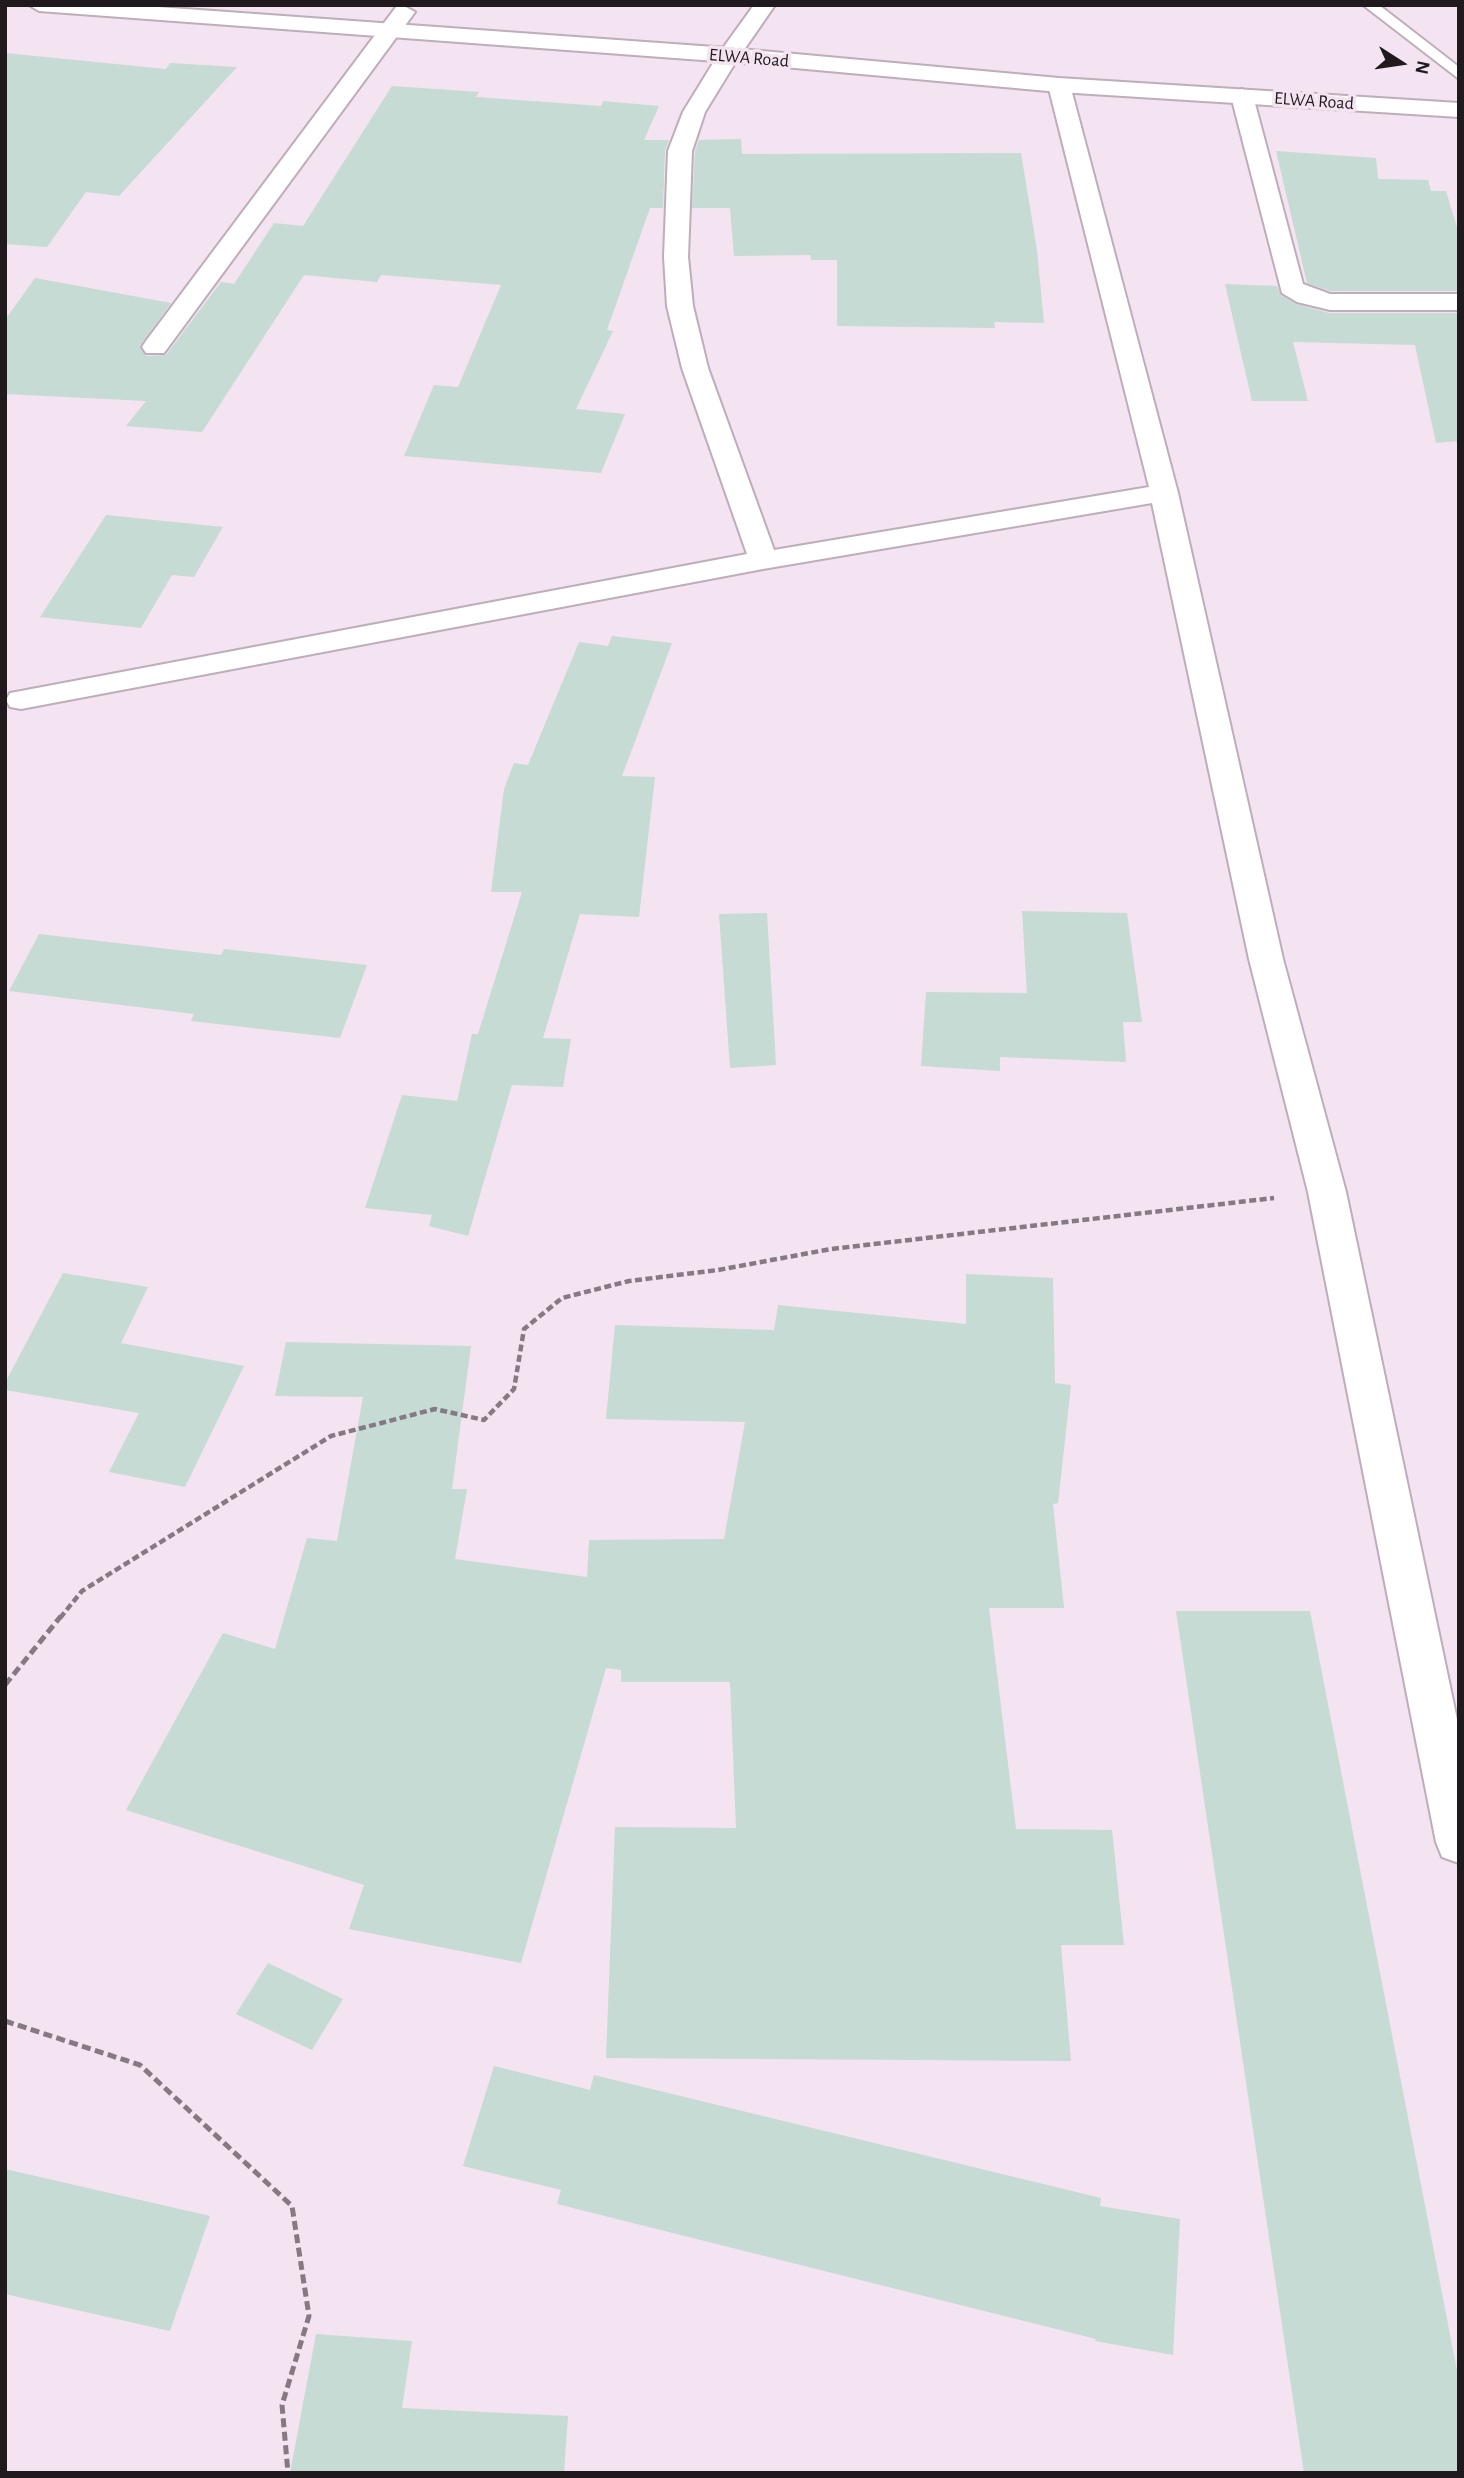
<!DOCTYPE html>
<html>
<head>
<meta charset="utf-8">
<style>
  body { margin:0 }
  #map { position:relative; width:1464px; height:2478px; overflow:hidden; background:#f4e3f1; font-family:"Alegreya Sans",sans-serif }
  canvas { display:block }
  .frame { position:absolute; inset:0; border:7px solid #201a1f; pointer-events:none }
  .north { position:absolute; left:1366px; top:28px; width:70px; height:70px; -webkit-text-stroke:5px #f4e3f1; paint-order:stroke; rotate:102deg; font-size:19px; font-weight:700; line-height:28px; text-align:center; color:#201a1f }
  .north::after { content:''; display:block; margin:auto; width:24px; height:32px; background:#201a1f; clip-path:polygon(50% 0,100% 100%,50% 72%,0 100%) }
</style>
</head>
<body>
<div id="map">
<canvas width="1464" height="2478"></canvas>
<div class="frame"></div>
<div class="north">N</div>
</div>
<script>
const g = document.querySelector('canvas').getContext('2d');
g.lineJoin = 'round';
function fill(path, color) { g.fillStyle = color; g.fill(path, 'evenodd'); }
const poly = rows => new Path2D(rows.map(r => 'M' + r).join(''));
function stroke(path, color, width, dash) { g.strokeStyle = color; g.lineWidth = width; g.lineCap = dash ? 'butt' : 'round'; g.setLineDash(dash || []); g.stroke(path); }
function drawText(font, color, halo, rows, align = 'center') {
  g.font = font + ' "Alegreya Sans",sans-serif'; g.lineWidth = 7; g.setLineDash([]); g.textBaseline = 'middle'; g.strokeStyle = halo; g.fillStyle = color; for (const [text, x, y, turn = 0] of rows) {
    g.save(); g.translate(x, y); g.rotate((+turn || 0) * Math.PI / 180); g.textAlign = isNaN(turn) ? turn : align; if (halo) g.strokeText(text, 0, 0); g.fillText(text, 0, 0); g.restore();
  }
}
const building = poly([
  [5,53,166,69,170,63,237,67,119,196,86,192,47,247,5,244],
  [392,86,479,92,476,97,601,106,603,101,659,106,644,140,669,140,665,151,663,208,650,208,607,330,613,331,576,409,625,414,601,473,404,456,434,385,458,387,501,285,381,275,377,282,304,275,202,432,126,426,146,401,5,394,5,320,35,278,171,303,140,346,146,356,166,355,221,282,234,284,274,223,303,226],
  [741,139,742,154,1021,153,1037,250,1044,323,994,322,995,328,837,326,837,260,811,260,810,255,734,256,730,208,692,208,695,151,699,140],
  [1276,151,1376,158,1378,179,1428,180,1431,191,1446,191,1459,234,1459,291,1330,291,1307,283],
  [1225,284,1277,286,1281,295,1296,304,1329,313,1459,313,1459,441,1436,443,1415,345,1293,342,1308,401,1252,401],
  [106,515,223,527,194,577,172,575,141,628,40,617],
  [612,636,672,643,622,776,655,777,639,917,580,914,543,1038,571,1039,563,1087,512,1085,468,1236,429,1226,432,1215,365,1208,402,1095,457,1101,472,1034,478,1034,522,892,491,892,504,789,514,763,528,765,579,642,608,646],
  [1022,911,1127,913,1142,1022,1123,1022,1126,1062,1000,1057,1000,1071,921,1066,926,992,1027,993],
  [767,913,776,1065,730,1068,719,914],
  [39,934,221,955,224,949,367,965,340,1038,191,1021,194,1014,9,991],
  [63,1273,148,1287,121,1343,244,1366,185,1487,109,1472,139,1413,5,1390,5,1383],
  [966,1274,1053,1278,1055,1383,1071,1385,1058,1503,1053,1504,1064,1608,989,1608,1016,1829,1112,1830,1124,1945,1061,1945,1071,2061,606,2058,615,1827,736,1828,730,1682,621,1682,621,1670,606,1668,521,1963,349,1929,364,1885,126,1810,223,1633,275,1649,307,1538,337,1541,363,1397,275,1396,286,1342,471,1346,452,1489,467,1489,455,1559,587,1577,589,1540,724,1539,745,1422,606,1419,615,1325,774,1330,778,1305,966,1324],
  [1176,1611,1310,1611,1459,2381,1459,2473,1304,2473],
  [268,1963,343,1999,312,2050,236,2014],
  [494,2066,590,2090,594,2075,1101,2198,1100,2206,1180,2219,1173,2355,1095,2341,1096,2339,557,2204,561,2190,463,2166],
  [5,2169,210,2216,170,2331,5,2294],
  [316,2334,412,2341,402,2408,568,2416,564,2473,290,2473]
]);
const pathFar1 = poly([
  [60,1618,82,1591,331,1436,435,1409,484,1420,514,1389,524,1329,562,1298,629,1281,718,1270,831,1249,1274,1198]
]);
const path = poly([
  [5,1685,61,1616],
  [5,2021,140,2065,292,2206,309,2316,282,2405,288,2473]
]);
const service = poly([
  [1363,5,1379,5,1459,67,1459,79,1363,5]
]);
const minor = poly([
  [404,6,415,12,164,353,146,353,142,347,146,341,396,7,404,6],
  [729,48,740,55,705,112,692,151,688,257,693,306,708,368,774,550,1149,487,1048,85,1059,78,1070,85,1178,493,1283,959,1346,1192,1459,1729,1459,1863,1442,1857,1436,1842,1308,1192,1249,959,1152,503,763,569,21,709,10,707,6,700,10,693,21,691,747,554,682,368,667,306,664,257,668,151,683,112,721,50,729,48],
  [1242,89,1253,96,1303,284,1330,294,1459,294,1459,310,1330,310,1297,302,1282,293,1231,96,1242,89]
]);
const tertiary = poly([
  [754,5,775,5,737,60,721,60,718,55,754,5]
]);
const primary = poly([
  [29,5,130,5,729,48,1059,78,1459,103,1459,117,1059,92,729,62,39,11,29,5]
]);
const farStreetnames = [
  ["ELWA Road",749,58,5],
  ["ELWA Road",1314,101,4]
];
fill(building, '#c6dbd3');
stroke(service, '#beadba', 4);
stroke(minor, '#beadba', 4);
stroke(tertiary, '#beadba', 4);
stroke(primary, '#beadba', 4);
stroke(pathFar1, '#857a83', 4.5, [7, 3.5]);
stroke(path, '#857a83', 5, [9, 4.5]);
fill(service, '#fff');
fill(minor, '#fff');
fill(tertiary, '#fff');
fill(primary, '#fff');
drawText('18px', '#201a1f', '#f4e3f1', farStreetnames);
</script>
</body>
</html>
